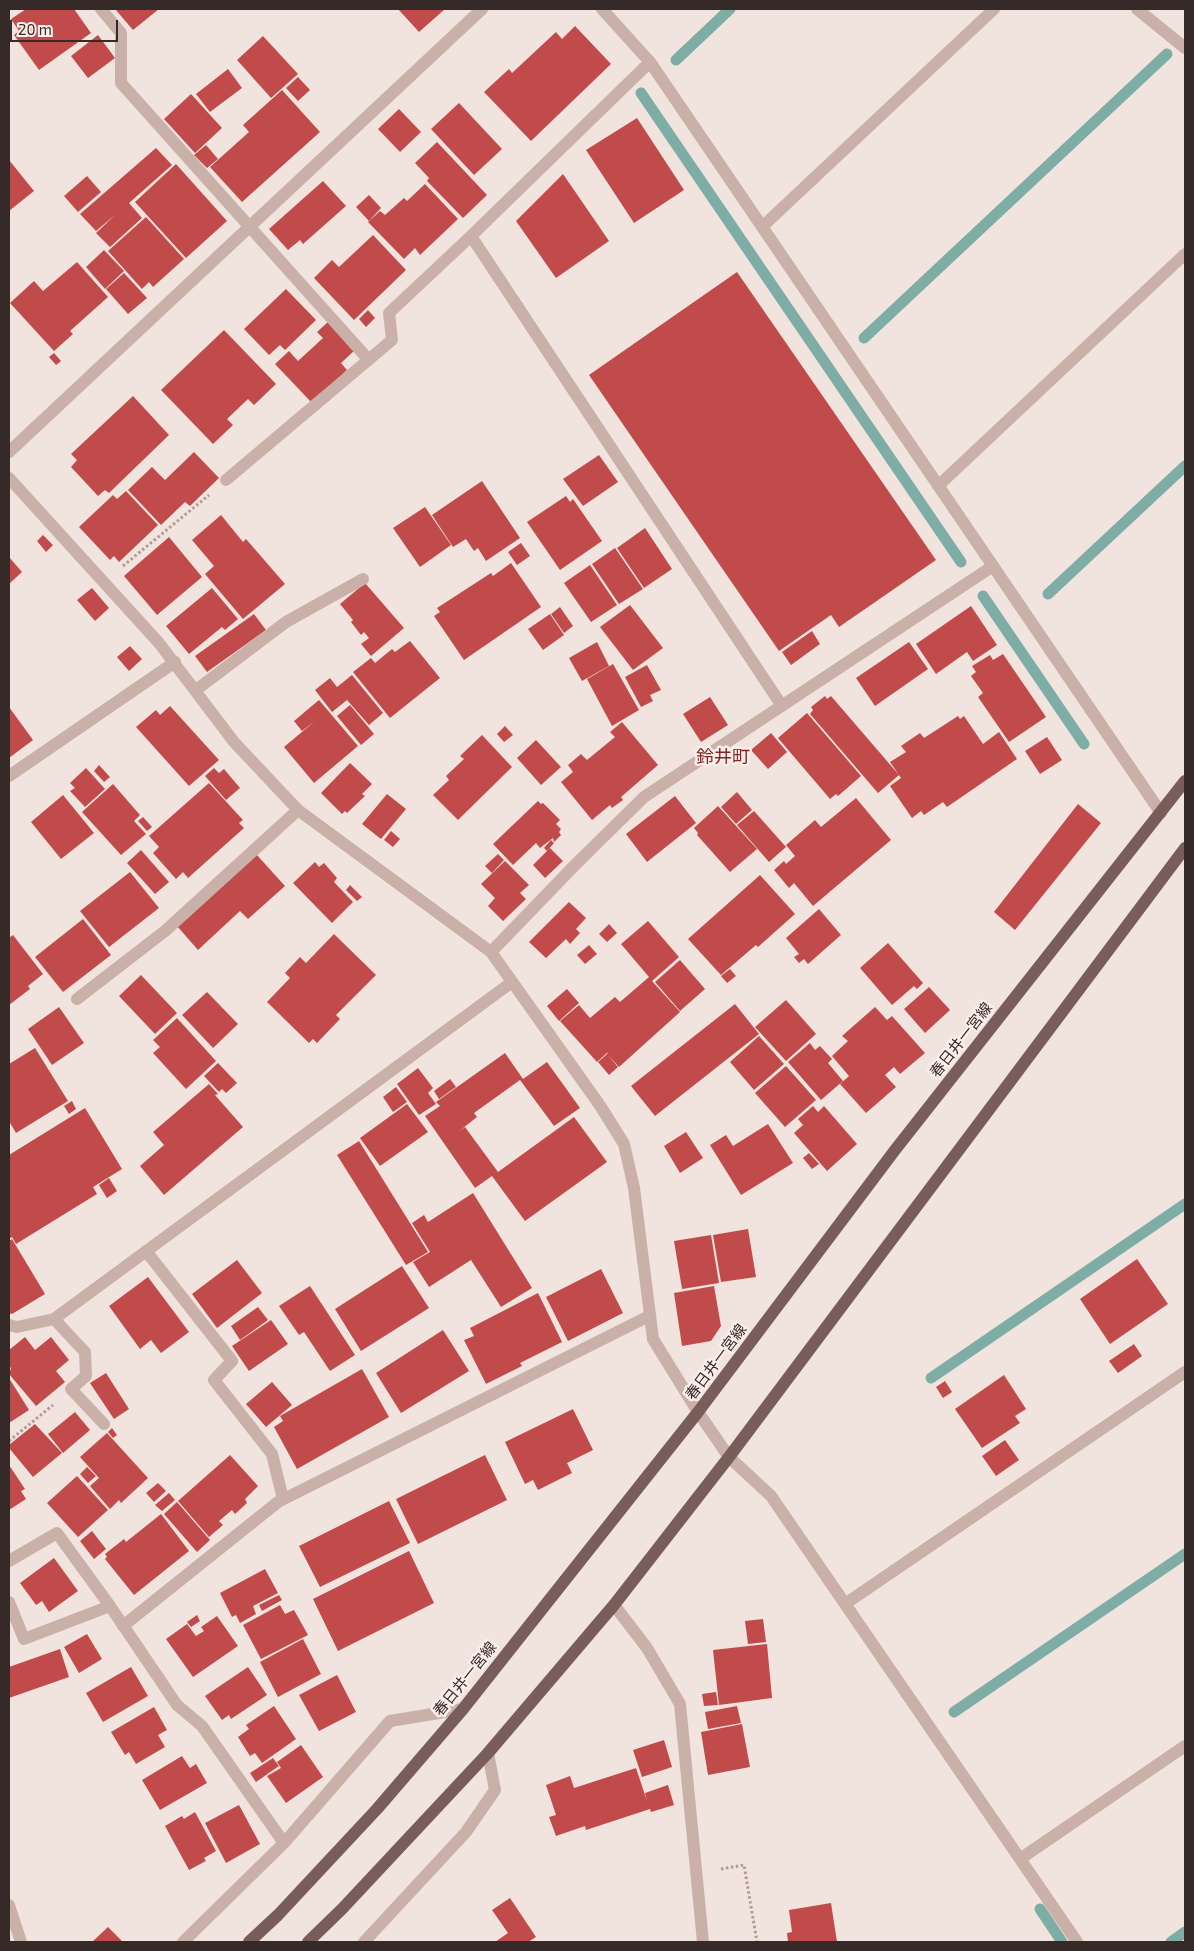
<!DOCTYPE html>
<html>
<head>
<meta charset="utf-8">
<style>
  body { margin:0 }
  #map { position:relative; width:1194px; height:1951px; overflow:hidden; background:#f1e3dd; font-family:"Exo 2",sans-serif }
  canvas { display:block }
  .frame { position:absolute; inset:0; border:10px solid #362a29; pointer-events:none }
  .scale { position:absolute; left:10px; top:20px; width:108px; height:22px; box-sizing:border-box; border:2px solid #362a29; border-top:0; padding-left:6px; font-size:15px; line-height:18px; white-space:nowrap; color:#362a29; -webkit-text-stroke:4px #f9eee9; paint-order:stroke }
</style>
</head>
<body>
<div id="map">
<canvas width="1194" height="1951"></canvas>
<div class="frame"></div>
<div class="scale">20 m</div>
</div>
<script>
const g = document.querySelector('canvas').getContext('2d');
g.lineJoin = 'round';
const poly = rows => new Path2D(rows.map(r => 'M' + r).join(''));
function stroke(path, color, width, dash) { g.strokeStyle = color; g.lineWidth = width; g.lineCap = dash ? 'butt' : 'round'; g.setLineDash(dash || []); g.stroke(path); }
function fill(path, color) { g.fillStyle = color; g.fill(path, 'evenodd'); }
function drawText(font, color, halo, rows, align = 'center') {
  g.font = font + ' "Exo 2","Noto Sans JP",sans-serif'; g.lineWidth = 5; g.setLineDash([]); g.textBaseline = 'middle'; g.strokeStyle = halo; g.fillStyle = color; for (const [text, x, y, turn = 0] of rows) {
    g.save(); g.translate(x, y); g.rotate((+turn || 0) * Math.PI / 180); g.textAlign = isNaN(turn) ? turn : align; if (halo) g.strokeText(text, 0, 0); g.fillText(text, 0, 0); g.restore();
  }
}
const stream = poly([
  [676,60,730,9],
  [641,93,961,562],
  [864,338,1167,54],
  [1048,594,1185,466],
  [983,596,1084,744],
  [931,1378,1185,1204],
  [954,1712,1185,1554],
  [1040,1909,1062,1942],
  [1171,1942,1185,1932]
]);
const building = poly([
  [26,9,74,9,91,33,39,70,14,35,19,31,11,19],
  [115,9,159,9,133,30],
  [398,9,445,9,419,32],
  [575,26,611,64,531,141,484,92,509,69,512,73,556,32,562,39],
  [98,35,115,58,88,78,71,56],
  [263,36,298,74,271,98,237,60],
  [228,69,242,88,210,112,196,94],
  [298,77,310,90,298,101,286,88],
  [282,90,320,132,242,202,210,167,249,132,243,125],
  [191,94,222,128,195,153,164,119],
  [459,103,502,149,474,175,431,129],
  [399,109,421,132,400,152,378,129],
  [637,118,684,190,634,223,586,150],
  [437,142,487,195,463,218,427,181,429,178,415,163],
  [206,145,218,159,207,168,194,155],
  [156,148,172,165,129,203,142,218,110,247,96,233,115,215,96,231,80,214],
  [9,160,34,191,9,211],
  [176,164,227,221,186,258,135,202],
  [563,174,609,241,556,278,516,221],
  [87,176,101,192,78,212,64,196],
  [323,181,346,206,303,244,300,240,288,250,269,229],
  [425,184,458,219,420,255,415,248,404,259,368,222,380,211,385,215,404,198,407,201],
  [369,195,381,208,369,221,356,207],
  [146,217,184,259,153,287,149,282,142,289,108,251],
  [373,235,406,270,354,320,314,278,332,260,339,267],
  [104,250,124,271,105,289,86,267],
  [77,262,108,297,70,331,73,334,54,351,10,303,34,281,43,291],
  [737,272,936,560,839,627,831,615,779,651,589,375],
  [124,273,147,298,128,314,106,289],
  [286,289,316,320,285,350,280,345,269,355,244,329],
  [368,310,375,318,366,327,359,319],
  [328,322,355,350,341,363,347,370,312,403,275,364,289,351,298,361,323,338,317,332],
  [224,330,276,384,254,405,248,399,227,419,233,425,213,444,161,390],
  [54,353,61,361,56,365,49,357],
  [133,396,169,435,109,493,105,490,98,496,71,467,77,460,71,454],
  [194,452,219,478,190,506,185,502,161,525,128,490,152,467,165,480],
  [599,455,618,482,583,506,563,479],
  [482,481,520,538,486,561,478,548,474,551,466,539,453,547,432,515],
  [126,491,158,525,119,562,114,556,110,560,79,527,113,495,117,499],
  [566,496,570,502,573,499,602,541,560,570,527,522],
  [425,507,451,545,420,567,393,528],
  [221,515,243,542,246,539,285,584,243,619,205,574,214,566,192,540],
  [645,528,672,569,644,588,617,548],
  [43,535,53,545,46,552,37,541],
  [169,537,202,577,157,615,124,576],
  [521,543,530,556,517,565,508,552],
  [615,548,643,589,619,604,592,564],
  [9,557,22,572,9,584],
  [511,563,541,607,464,660,434,616,440,612,437,608,491,573,493,576],
  [590,565,617,605,591,622,564,583],
  [365,583,404,628,371,656,361,644,369,638,364,632,361,635,351,622,353,620,340,604],
  [92,588,109,608,95,621,77,600],
  [212,588,238,619,225,630,222,627,189,654,166,626],
  [630,605,663,648,633,670,600,627],
  [971,606,997,645,973,661,967,652,936,674,916,644],
  [560,607,573,626,564,633,551,614],
  [254,614,266,630,207,672,195,656],
  [550,614,564,635,543,650,528,629],
  [812,631,820,644,791,665,782,652],
  [410,641,440,678,390,718,353,672,371,658,375,663,392,649,395,652],
  [597,642,609,666,582,681,569,658],
  [909,642,928,669,875,706,856,678],
  [130,646,142,659,129,671,117,657],
  [1003,654,1046,717,1009,742,978,697,983,693,971,676,976,672,972,666,990,655,993,660],
  [613,664,639,710,612,726,587,679],
  [647,665,661,690,650,695,653,701,641,707,625,677],
  [352,675,383,713,369,725,347,700,332,712,315,690,330,678,337,687],
  [825,696,827,699,831,696,899,775,878,793,810,714,813,710,811,707],
  [710,697,728,725,701,742,683,714],
  [319,700,358,746,314,783,284,747,315,721,302,731,294,721],
  [350,705,374,734,361,745,337,716],
  [170,706,219,760,189,786,136,727,156,710,160,715],
  [9,707,33,740,9,758],
  [807,713,861,776,838,796,836,794,830,799,778,738],
  [958,716,960,719,964,716,983,744,999,732,1017,759,947,807,943,802,924,815,921,811,912,818,890,786,901,778,890,762,906,752,901,746,920,733,924,738],
  [622,722,658,765,621,797,623,800,612,808,610,805,592,820,561,782,573,772,568,765,581,754,587,760,615,737,610,732],
  [505,726,513,735,504,742,497,734],
  [771,733,787,752,768,769,751,750],
  [482,735,512,767,458,820,433,795,449,780,446,776,464,759,460,756],
  [1047,737,1062,760,1040,774,1025,751],
  [536,740,561,767,541,785,517,758],
  [350,763,372,784,362,794,365,796,347,813,345,811,342,814,321,793],
  [99,765,110,777,104,782,94,771],
  [86,768,105,789,85,807,70,791,75,788,70,783],
  [214,768,219,773,224,769,240,788,226,800,205,776],
  [209,783,243,820,239,823,244,828,188,878,183,872,176,879,153,853,159,847,149,836],
  [113,784,140,815,134,821,146,834,121,855,82,812],
  [737,792,752,810,736,824,721,807],
  [387,794,406,809,381,839,362,824],
  [63,795,94,833,61,859,31,822],
  [675,796,696,823,647,862,626,834],
  [856,798,891,840,813,906,794,883,789,888,774,870,784,861,786,864,795,856,786,845,815,820,821,827],
  [538,801,541,804,543,803,560,820,556,824,561,829,559,832,561,835,554,842,553,838,540,848,536,843,513,865,493,844],
  [1078,804,1101,823,1015,930,994,912],
  [718,806,757,849,730,872,697,835,698,833,694,828],
  [754,811,786,847,769,862,737,825],
  [143,817,152,827,147,831,138,821],
  [391,831,400,839,393,847,384,840],
  [551,840,554,843,547,851,544,848],
  [550,848,563,861,545,878,533,865],
  [141,850,169,882,155,894,127,863],
  [256,854,285,886,248,919,240,911,198,950,177,926],
  [498,854,504,860,492,873,485,866],
  [505,861,529,885,520,893,526,899,503,921,488,906,495,898,481,884],
  [315,862,319,867,324,863,337,878,334,882,353,902,332,923,293,883],
  [130,872,159,908,109,947,80,911],
  [760,875,795,914,758,947,756,945,721,975,688,939],
  [350,885,362,897,357,901,346,890],
  [569,902,586,918,576,929,580,933,570,944,566,939,546,958,529,942],
  [819,909,841,935,808,964,804,959,799,963,794,957,799,954,786,938],
  [83,919,111,955,63,992,35,957],
  [648,921,679,957,652,981,680,1012,619,1067,607,1054,608,1052,597,1062,560,1021,579,1005,590,1018,615,997,620,1002,649,977,621,944],
  [609,924,617,933,607,942,599,934],
  [334,934,376,975,336,1015,340,1019,317,1043,313,1039,309,1043,267,1002,290,978,285,973,300,957,306,963],
  [13,935,43,974,28,986,30,989,9,1005,9,938],
  [888,943,923,983,917,989,914,986,892,1005,860,968],
  [589,945,597,954,585,964,577,955],
  [680,960,705,989,680,1011,655,982],
  [730,969,736,976,727,983,721,976],
  [141,975,177,1013,155,1034,119,996],
  [929,987,950,1010,925,1033,904,1009],
  [567,989,579,1003,559,1021,547,1006],
  [207,992,238,1024,213,1048,182,1015],
  [786,1000,816,1034,786,1061,755,1027],
  [735,1004,759,1034,655,1116,631,1086],
  [59,1007,84,1043,52,1065,28,1029],
  [875,1007,887,1020,892,1016,925,1053,900,1074,894,1067,885,1075,896,1087,866,1113,840,1084,849,1076,832,1056,848,1041,842,1036],
  [177,1018,216,1061,186,1089,153,1053,160,1047,153,1040],
  [759,1036,784,1064,754,1090,730,1062],
  [810,1043,815,1050,820,1046,832,1059,828,1063,843,1081,821,1100,788,1062],
  [35,1048,68,1101,16,1133,9,1121,9,1064],
  [505,1053,523,1079,547,1062,580,1108,554,1126,520,1080,474,1113,477,1117,458,1132,465,1127,498,1172,574,1117,607,1162,525,1221,492,1176,475,1188,425,1116,440,1106,436,1102],
  [607,1054,618,1067,609,1075,598,1062],
  [218,1063,237,1083,226,1093,222,1089,219,1092,204,1076],
  [786,1066,816,1100,785,1127,755,1093],
  [418,1068,433,1088,428,1093,436,1104,419,1115,397,1084],
  [450,1079,456,1087,439,1099,434,1091],
  [209,1084,218,1094,215,1095,243,1127,164,1195,140,1166,164,1145,153,1132],
  [396,1087,407,1102,393,1112,383,1097],
  [72,1101,76,1109,69,1114,64,1106],
  [407,1104,428,1132,380,1166,360,1138],
  [813,1106,818,1112,824,1106,857,1144,827,1171,794,1133,803,1125,798,1119],
  [85,1108,122,1169,93,1187,97,1194,16,1244,12,1237,9,1239,9,1155],
  [768,1124,793,1163,741,1195,710,1145,726,1135,733,1146],
  [686,1132,703,1158,680,1173,664,1146],
  [359,1141,428,1252,406,1265,337,1155],
  [809,1153,819,1164,812,1169,803,1158],
  [109,1178,117,1191,107,1198,99,1185],
  [473,1193,532,1288,501,1307,471,1260,429,1287,413,1262,430,1252,412,1223,424,1215,428,1222],
  [748,1229,756,1277,721,1282,713,1235],
  [711,1235,719,1283,682,1289,674,1241],
  [12,1239,45,1294,12,1314,9,1313,9,1241],
  [1137,1259,1168,1304,1110,1344,1080,1299],
  [237,1260,262,1293,217,1328,192,1294],
  [402,1266,429,1308,361,1351,335,1309],
  [601,1269,623,1313,568,1341,546,1297],
  [148,1277,189,1332,161,1353,151,1340,140,1349,109,1306],
  [310,1286,355,1355,330,1371,304,1332,299,1335,279,1306],
  [714,1286,721,1326,711,1341,682,1346,674,1293],
  [538,1293,562,1342,520,1363,522,1366,486,1384,464,1340,474,1336,470,1328],
  [258,1307,268,1320,240,1340,231,1326],
  [271,1320,288,1344,249,1371,232,1346],
  [443,1330,469,1371,401,1413,376,1373],
  [25,1337,35,1350,51,1337,69,1360,56,1371,65,1382,36,1406,9,1374,11,1368,9,1366,9,1350],
  [1134,1344,1142,1356,1118,1373,1109,1361],
  [362,1369,389,1417,297,1469,274,1427,283,1421,280,1416],
  [106,1373,129,1409,114,1419,90,1383],
  [1004,1375,1026,1409,1015,1416,1020,1423,982,1448,955,1409],
  [9,1378,29,1410,9,1423],
  [945,1381,952,1392,943,1398,936,1387],
  [272,1382,292,1405,266,1427,246,1404],
  [573,1409,593,1450,567,1463,572,1473,538,1490,533,1480,525,1484,505,1442],
  [75,1412,90,1430,63,1453,48,1434],
  [35,1424,62,1453,33,1477,9,1448,9,1445],
  [112,1428,117,1435,113,1438,108,1432],
  [107,1433,148,1478,121,1503,119,1500,110,1509,90,1486,99,1478,80,1457],
  [1005,1440,1019,1460,996,1476,982,1456],
  [230,1455,258,1486,245,1499,247,1503,235,1514,232,1510,219,1521,223,1525,209,1537,178,1501],
  [485,1455,507,1500,418,1544,396,1499],
  [9,1465,25,1489,21,1491,26,1499,9,1510],
  [87,1467,96,1476,88,1483,80,1474],
  [77,1476,108,1510,78,1537,47,1503],
  [158,1483,166,1491,154,1502,146,1493],
  [169,1493,175,1500,162,1511,155,1505],
  [389,1501,410,1543,320,1587,299,1546],
  [177,1502,210,1540,197,1552,164,1514],
  [161,1514,189,1551,134,1595,105,1559,107,1557,105,1554,124,1539,126,1542],
  [92,1531,106,1549,94,1559,80,1541],
  [409,1551,434,1603,338,1651,313,1599],
  [54,1558,78,1591,49,1612,42,1601,36,1605,20,1583],
  [265,1569,278,1593,253,1606,256,1614,240,1623,236,1615,232,1617,220,1593],
  [279,1595,282,1600,262,1611,259,1605],
  [280,1605,285,1614,294,1610,308,1635,261,1659,243,1625],
  [197,1615,200,1621,191,1627,187,1622],
  [217,1616,238,1646,193,1677,166,1639,187,1624,196,1636,204,1631,201,1627],
  [763,1619,766,1642,748,1644,745,1621],
  [87,1634,102,1659,79,1673,64,1647],
  [303,1639,321,1674,278,1697,260,1662],
  [767,1644,772,1698,719,1705,713,1650],
  [60,1649,69,1677,9,1698,9,1667],
  [131,1667,148,1696,103,1722,86,1693],
  [248,1667,267,1695,231,1719,229,1715,222,1720,205,1696],
  [337,1675,356,1712,319,1731,299,1695],
  [716,1692,718,1705,704,1706,702,1694],
  [274,1706,296,1739,262,1763,255,1753,250,1756,238,1737,249,1729,246,1725],
  [737,1706,741,1723,708,1729,705,1712],
  [154,1707,167,1730,158,1735,165,1747,136,1764,129,1752,125,1755,111,1732],
  [742,1724,750,1767,708,1775,701,1732],
  [664,1740,672,1767,642,1777,633,1750],
  [301,1745,323,1777,286,1803,267,1776,281,1768,277,1762],
  [182,1756,190,1768,196,1764,207,1783,160,1810,142,1780],
  [273,1758,279,1766,256,1782,250,1773],
  [636,1768,647,1801,645,1793,668,1785,674,1805,651,1812,650,1809,586,1830,585,1826,556,1836,549,1817,556,1815,546,1785,570,1776,574,1788],
  [239,1805,260,1844,226,1863,205,1823],
  [195,1812,216,1851,204,1858,206,1861,189,1870,165,1826,182,1816,184,1819],
  [510,1898,536,1937,528,1942,495,1942,508,1933,492,1910],
  [831,1903,837,1942,788,1942,787,1933,792,1932,789,1910],
  [108,1927,123,1942,92,1942]
]);
const path = poly([
  [123,566,209,495],
  [9,1441,53,1405],
  [721,1869,744,1865,757,1942]
]);
const minor = poly([
  [101,9,121,33,121,83,368,359],
  [602,9,650,62,1161,813],
  [1137,9,1185,48],
  [650,62,471,236,782,706],
  [762,227,994,9],
  [9,452,482,9],
  [9,478,159,643,234,742,298,810,491,952,601,1107,624,1144,634,1188,653,1339,698,1412,729,1457,771,1496,1077,1942],
  [226,480,392,340,389,313,471,236],
  [938,486,1185,254],
  [196,690,286,622,363,579],
  [9,776,175,662],
  [491,952,574,866,644,797,993,566],
  [77,999,165,931,298,810],
  [146,1251,232,1361,214,1380,272,1454,283,1499],
  [54,1319,85,1352,86,1376,71,1389,104,1424],
  [9,1325,17,1327,54,1319,512,982],
  [9,1561,57,1533,110,1606,177,1705,202,1726,284,1843],
  [9,1602,24,1639,110,1606],
  [845,1604,1185,1372],
  [614,1605,647,1648,680,1704,703,1942],
  [123,1626,278,1502,649,1316],
  [1020,1859,1185,1746],
  [9,1905,21,1942],
  [183,1942,284,1843,390,1721,463,1709],
  [364,1942,466,1832,495,1790,488,1753]
]);
const major = poly([
  [249,1942,278,1915,377,1809,463,1709,698,1412,895,1150,1185,781],
  [308,1942,342,1909,488,1753,614,1605,729,1457,1185,848]
]);
const streetNames = [
  ["春日井一宮線",961,1040,-52],
  ["春日井一宮線",716,1362,-53],
  ["春日井一宮線",465,1679,-51]
];
const quarterNames = [
  ["鈴井町",723,757]
];
stroke(stream, '#7dada4', 11);
fill(building, '#c14b4b');
stroke(path, '#b59a93', 3, [2.5, 2.5]);
stroke(minor, '#c9b0a9', 12);
stroke(major, '#785d5a', 12);
drawText('15px', '#362a29', '#f9eee9', streetNames);
drawText('18px', '#832525', '#f9eee9', quarterNames);
</script>
</body>
</html>
